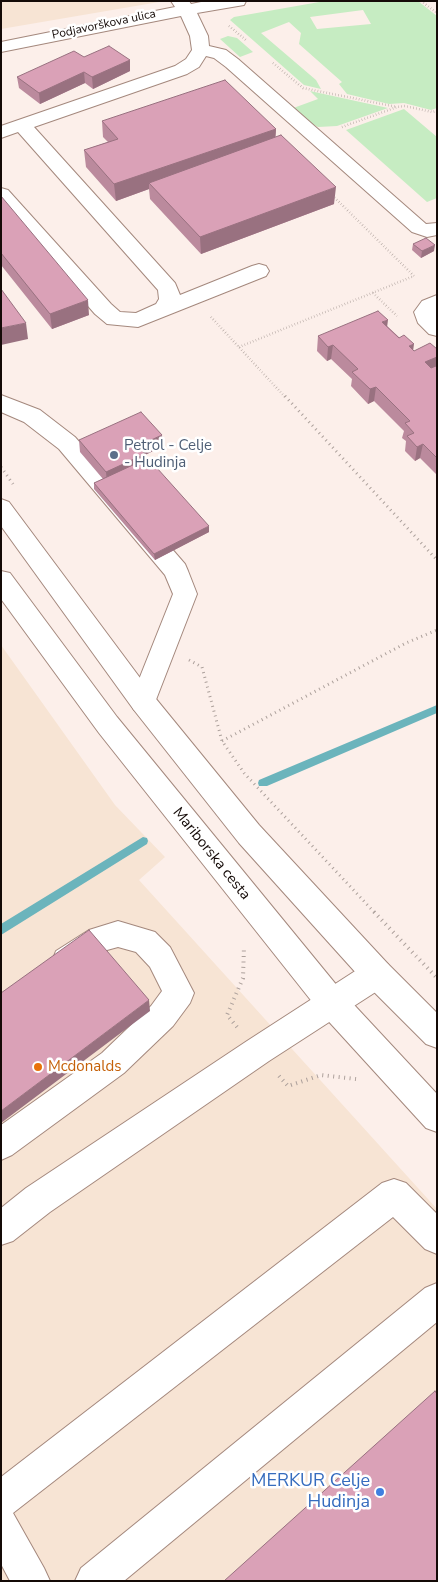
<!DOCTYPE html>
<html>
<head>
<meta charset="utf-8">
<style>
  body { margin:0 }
  #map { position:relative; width:438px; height:1582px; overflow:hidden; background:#fcefea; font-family:"Nunito Sans",sans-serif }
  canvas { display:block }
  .frame { position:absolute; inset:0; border:2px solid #140a07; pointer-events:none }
</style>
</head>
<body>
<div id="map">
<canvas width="438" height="1582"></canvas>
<div class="frame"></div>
</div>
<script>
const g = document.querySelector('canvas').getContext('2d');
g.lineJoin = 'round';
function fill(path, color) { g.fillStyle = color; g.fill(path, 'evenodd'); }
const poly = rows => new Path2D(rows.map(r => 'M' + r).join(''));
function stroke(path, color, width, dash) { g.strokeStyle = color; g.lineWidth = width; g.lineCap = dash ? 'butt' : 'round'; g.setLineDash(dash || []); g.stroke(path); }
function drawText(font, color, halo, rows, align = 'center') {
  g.font = font + ' "Nunito Sans",sans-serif'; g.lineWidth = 5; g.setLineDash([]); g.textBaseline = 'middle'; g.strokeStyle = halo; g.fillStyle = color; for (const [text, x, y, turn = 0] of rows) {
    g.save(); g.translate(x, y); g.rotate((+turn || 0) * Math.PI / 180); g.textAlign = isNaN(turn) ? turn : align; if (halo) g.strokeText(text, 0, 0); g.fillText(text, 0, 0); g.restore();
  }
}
const commercial = poly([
  [1,1,165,1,1,29],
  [1,645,115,805,165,857,139,880,437,1209,437,1581,1,1581]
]);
const green = poly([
  [325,1,418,1,437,16,437,108,431,110,404,103,389,104,347,94,339,84,342,82,299,44,301,33,289,22,261,33,316,80,321,89,304,85,230,20,234,17],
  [363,10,371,24,317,29,310,17],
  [228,36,237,38,253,52,240,57,220,39],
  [310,91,388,108,337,126,318,127,288,110,318,99],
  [404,109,437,137,437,198,427,202,346,130]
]);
const stream = poly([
  [437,705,437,713,267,786,259,786,258,783,259,780,437,705],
  [143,837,147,838,148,841,147,844,1,935,1,924,143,837]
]);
const pathFar2 = poly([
  [421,1,437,13],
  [229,26,246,40],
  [273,63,303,88,397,107],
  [342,127,397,107,405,106,432,112,437,111],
  [373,293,397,316],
  [211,317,286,398],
  [239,347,414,276,333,196]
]);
const pathFar1 = poly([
  [285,396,437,560],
  [1,467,13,484],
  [189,660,202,667,222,741,244,773,375,913],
  [222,741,406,643,437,630]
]);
const path = poly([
  [374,912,437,978],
  [237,1027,227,1015,243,978,244,946],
  [279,1076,288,1086,321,1075,356,1079]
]);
const minor = poly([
  [171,1,189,1,191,4,206,1,246,1,244,5,238,6,197,13,208,36,209,46,226,50,238,59,426,224,437,223,437,235,427,237,412,232,226,67,214,58,206,56,199,67,187,74,34,127,175,283,180,295,252,266,259,264,266,266,269,271,266,276,138,327,107,324,95,314,1,207,1,188,8,190,111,304,120,312,136,313,156,304,159,299,158,290,18,132,1,138,1,126,175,66,186,59,192,50,190,36,181,16,1,52,1,42,175,7,171,1],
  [437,295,436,312,437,336,429,334,418,323,414,312,422,301,437,295],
  [1,395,40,410,75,437,185,564,188,571,197,594,152,710,143,713,134,710,130,702,173,594,165,575,59,449,24,422,1,412,1,395],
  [118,921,155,932,170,947,194,993,190,1003,173,1026,124,1073,12,1155,1,1160,1,1125,102,1053,151,1006,162,991,150,967,136,952,118,947,107,950,78,971,67,975,56,971,52,961,56,951,89,930,118,921],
  [377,960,388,964,392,974,388,984,269,1061,50,1212,13,1241,1,1245,1,1208,26,1188,247,1041,366,964,377,960],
  [394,1179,406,1183,437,1214,437,1254,425,1249,393,1217,13,1513,44,1568,50,1581,10,1581,1,1564,1,1477,382,1183,394,1179],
  [437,1283,437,1322,124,1581,75,1581,81,1568,425,1288,437,1283]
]);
const major = poly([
  [1,499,9,502,152,694,259,825,388,964,437,1013,437,1048,426,1044,366,984,239,843,134,710,1,526,1,499],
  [1,571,10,573,117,717,343,993,437,1094,437,1132,426,1128,321,1013,99,733,1,599,1,571]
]);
const wall = poly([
  [84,57,130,60,130,71,93,89,85,83,40,104,19,88,17,77],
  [102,121,276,129,275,138,334,204,201,254,150,199,149,189,116,201,86,167,84,150,108,142,103,137],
  [1,196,89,315,52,329,1,265],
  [413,244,434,251,421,258,412,250],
  [387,326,414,351,437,349,437,475,420,458,415,461,405,451,406,441,402,438,404,431,374,401,368,404,351,386,352,379,331,359,327,361,317,351,318,336],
  [79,440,163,446,145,455,145,459,209,532,155,560,94,489,94,483,103,479,80,452]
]);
const shadedWall = poly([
  [130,60,130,71,93,89,92,77],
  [84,72,85,83,40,104,39,93],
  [276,129,275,145,149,183,149,189,116,201,114,184],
  [336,187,334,204,201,254,200,237],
  [435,245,434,251,421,258,422,251],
  [88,300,89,315,52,329,50,314],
  [388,320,386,335,382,322],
  [26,323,28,339,1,345,1,328],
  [414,344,412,359,409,346],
  [333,345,331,359,327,361,328,347],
  [437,357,437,371,423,377,425,362],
  [376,387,374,401,368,404,370,389],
  [162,435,163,446,145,455,146,465,107,483,106,472,138,446],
  [423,444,420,458,415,461,417,447],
  [209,526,209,532,155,560,154,554],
  [149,1000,150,1011,1,1123,1,1111]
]);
const building = poly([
  [109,46,130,60,92,77,84,72,39,93,17,77,74,51,84,57,109,46],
  [225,80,276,129,114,184,84,150,118,139,102,121,225,80],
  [281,135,336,187,200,237,149,183,281,135],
  [1,196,88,300,50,314,1,253,1,196],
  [426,238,435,245,422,251,413,244,426,238],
  [1,289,26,323,1,328,1,289],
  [378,311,388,320,382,322,399,338,404,335,414,344,409,346,414,351,430,343,437,349,437,357,425,362,431,368,436,366,437,367,437,458,423,444,417,447,407,436,414,433,405,423,410,421,376,387,370,389,352,372,358,369,333,345,328,347,318,336,378,311],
  [141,412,162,435,138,446,145,454,106,472,79,440,141,412],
  [148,458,209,526,154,554,94,483,148,458],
  [89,930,149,1000,1,1111,1,993,89,930],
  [435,1391,437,1394,437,1581,224,1581,435,1391]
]);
const markers = [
  [114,455,5,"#5c6f8a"],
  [38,1067,5,"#e8710a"],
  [380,1492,5,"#3f7fe0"]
];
const farStreetnames = [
  ["Podjavorškova ulica",104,25,-12]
];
const serviceNames = [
  ["Petrol - Celje",124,446],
  ["- Hudinja",124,463]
];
const streetNames = [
  ["Mariborska cesta",211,854,51]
];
const foodNames = [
  ["Mcdonalds",48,1067]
];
const nearShopnames = [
  ["MERKUR Celje",370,1482],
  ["Hudinja",370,1503]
];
fill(commercial, '#f7e4d4');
fill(green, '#c6ecc2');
fill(stream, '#6bb4bc');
stroke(minor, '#a4887d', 2);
stroke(major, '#a4887d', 2);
stroke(pathFar2, '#aca09b', 2.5, [0.5, 2.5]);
stroke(pathFar1, '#aca09b', 3, [1, 4]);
stroke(path, '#aca09b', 4, [1, 4.5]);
fill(minor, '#fff');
fill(major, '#fff');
fill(wall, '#bb8a9d');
fill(shadedWall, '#997180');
fill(building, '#daa1b7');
stroke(building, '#997180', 1);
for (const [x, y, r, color] of markers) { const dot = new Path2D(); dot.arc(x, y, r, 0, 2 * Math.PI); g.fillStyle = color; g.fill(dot); stroke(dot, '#fff', 2); }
drawText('12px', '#140a07', '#fff', farStreetnames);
drawText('15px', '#4e5e75', '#fff', serviceNames, 'left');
drawText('15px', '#140a07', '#fff', streetNames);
drawText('15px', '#c56008', '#fff', foodNames, 'left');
drawText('18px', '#366cbe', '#fff', nearShopnames, 'right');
</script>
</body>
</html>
